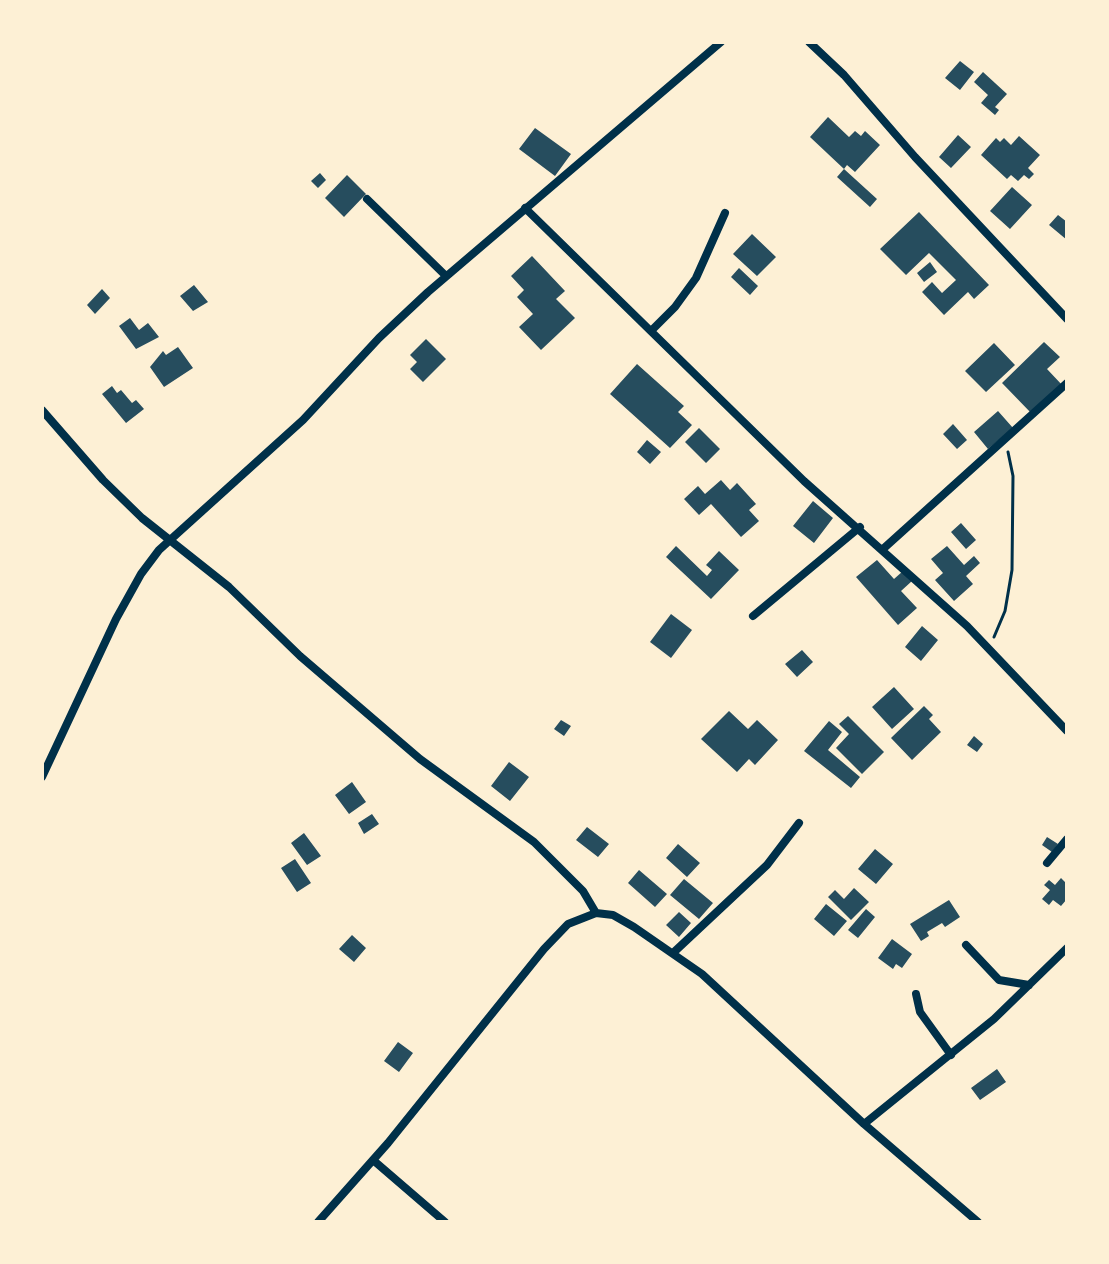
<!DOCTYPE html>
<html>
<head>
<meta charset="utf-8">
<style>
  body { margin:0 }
  #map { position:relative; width:1109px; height:1264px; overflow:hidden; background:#fdf0d5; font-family:Jost,sans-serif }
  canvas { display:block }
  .frame { position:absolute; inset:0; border:44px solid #fdf0d5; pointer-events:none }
</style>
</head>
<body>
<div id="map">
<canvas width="1109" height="1264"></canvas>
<div class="frame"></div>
</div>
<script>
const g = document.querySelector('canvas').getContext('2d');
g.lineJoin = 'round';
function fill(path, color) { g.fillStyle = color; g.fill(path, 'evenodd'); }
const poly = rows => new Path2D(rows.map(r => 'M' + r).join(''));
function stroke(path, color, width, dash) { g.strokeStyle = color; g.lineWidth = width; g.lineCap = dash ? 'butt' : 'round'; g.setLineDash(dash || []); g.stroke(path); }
const building = poly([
  [960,61,974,72,960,90,945,78],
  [983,72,1007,94,995,107,999,110,995,115,981,103,988,95,974,82],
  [828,117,849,137,855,131,861,136,865,131,880,145,855,172,847,165,844,169,810,137],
  [535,128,571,154,555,176,519,149],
  [958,135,971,147,951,168,939,157],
  [1019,136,1040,155,1028,168,1034,174,1029,179,1024,175,1018,181,1011,175,1007,179,981,155,996,138,1000,142,1004,138,1011,145],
  [844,169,877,199,870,207,837,177],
  [320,173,326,180,318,188,311,181],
  [347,175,366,194,344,217,325,198],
  [1012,187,1032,205,1010,229,990,211],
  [919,212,989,285,974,299,968,292,944,315,922,292,932,282,942,293,956,280,929,253,906,275,880,249],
  [1058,215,1067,222,1067,240,1049,225],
  [752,234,776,257,757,276,733,254],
  [532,256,565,291,556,299,575,318,541,350,519,327,533,314,517,297,524,290,511,276],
  [930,262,937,272,924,282,917,273],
  [739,268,758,286,750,295,731,277],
  [194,285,208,302,193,311,180,296],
  [102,289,110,298,95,314,87,305],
  [130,318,139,330,148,323,159,337,136,349,119,326],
  [426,339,446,359,423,382,410,369,417,362,410,355],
  [1044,342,1060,357,1047,369,1063,386,1033,415,1002,383],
  [994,343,1015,365,986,392,965,371],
  [178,347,193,368,164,387,150,367,163,351,166,355],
  [637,364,684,406,678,412,692,425,670,448,610,394],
  [112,386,117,393,121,390,132,403,136,400,144,409,126,423,102,394],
  [998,411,1013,428,988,449,974,432],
  [953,424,967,440,957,449,943,434],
  [699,428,720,449,706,463,685,442],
  [647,440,661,452,650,464,637,452],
  [721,480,730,490,737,483,756,504,749,510,759,521,741,537,711,504,699,515,684,499,698,486,705,494],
  [813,501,833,518,814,543,793,526],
  [961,523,976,540,966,549,951,532],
  [676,546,707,576,712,570,706,565,719,551,739,570,711,599,666,557],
  [947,546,964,565,974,556,980,563,966,576,973,584,954,601,935,580,943,573,931,559],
  [877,560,894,579,903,571,912,581,901,591,917,608,898,625,856,577],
  [671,614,692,630,671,658,650,642],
  [922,626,938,640,921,661,905,647],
  [802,650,813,662,797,677,785,664],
  [894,687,914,709,892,729,872,707],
  [924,706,933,715,929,719,941,732,912,760,891,738],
  [729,711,748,729,757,720,778,740,755,765,749,759,737,772,701,739],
  [848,716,884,752,862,774,836,748,849,734,839,724],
  [561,720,571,726,564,736,554,729],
  [829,721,842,732,828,750,860,777,851,788,804,751],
  [974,736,983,744,977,752,967,745],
  [509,762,529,777,510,801,491,786],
  [352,782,366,802,349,814,335,795],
  [372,814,379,824,364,834,358,823],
  [587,827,609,844,598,857,576,840],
  [304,833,321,856,307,865,291,843],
  [1047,837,1058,844,1052,852,1042,845],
  [678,844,700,863,687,877,666,858],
  [875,849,893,864,876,884,858,869],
  [295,859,311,883,297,892,281,868],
  [639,870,667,894,655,907,628,883],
  [1061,878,1067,884,1067,899,1061,906,1053,900,1049,905,1042,899,1050,890,1044,885,1049,880,1055,885],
  [684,879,713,903,699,919,670,895],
  [854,888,869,902,851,920,828,897,835,890,844,899],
  [949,900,960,917,945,927,942,923,927,932,929,936,921,941,910,924],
  [826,904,847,921,834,936,814,919],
  [866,909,875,917,858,938,848,930],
  [679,912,691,923,679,937,666,925],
  [352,935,366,948,354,962,339,949],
  [892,939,912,954,902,968,896,964,893,969,878,958],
  [398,1042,413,1053,399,1072,384,1061],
  [997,1069,1006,1082,980,1100,971,1088]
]);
const path = poly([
  [994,637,1005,611,1012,570,1013,476,1008,452]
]);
const minor = poly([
  [809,42,844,75,915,157,1067,319],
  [367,199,446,276],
  [525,208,804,481,967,626,1067,731],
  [651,331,675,307,696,278,725,213],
  [42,410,103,480,142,518,229,587,300,656,420,759,534,842,583,891,596,913],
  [883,549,1067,383],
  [753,616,860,527],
  [42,777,116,619,141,574,159,550,303,420,379,338,428,292,721,42],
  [1047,863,1067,839],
  [966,945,999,980,1029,985],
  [673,953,767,865,799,823],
  [916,994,920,1012,951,1055],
  [864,1124,994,1019,1067,948],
  [373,1160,445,1222],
  [318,1222,388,1143,544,949,568,924,596,913,613,915,634,927,702,974,864,1124,978,1222]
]);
fill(building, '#264d5e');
stroke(path, '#003049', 3);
stroke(minor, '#003049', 8);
</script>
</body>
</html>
